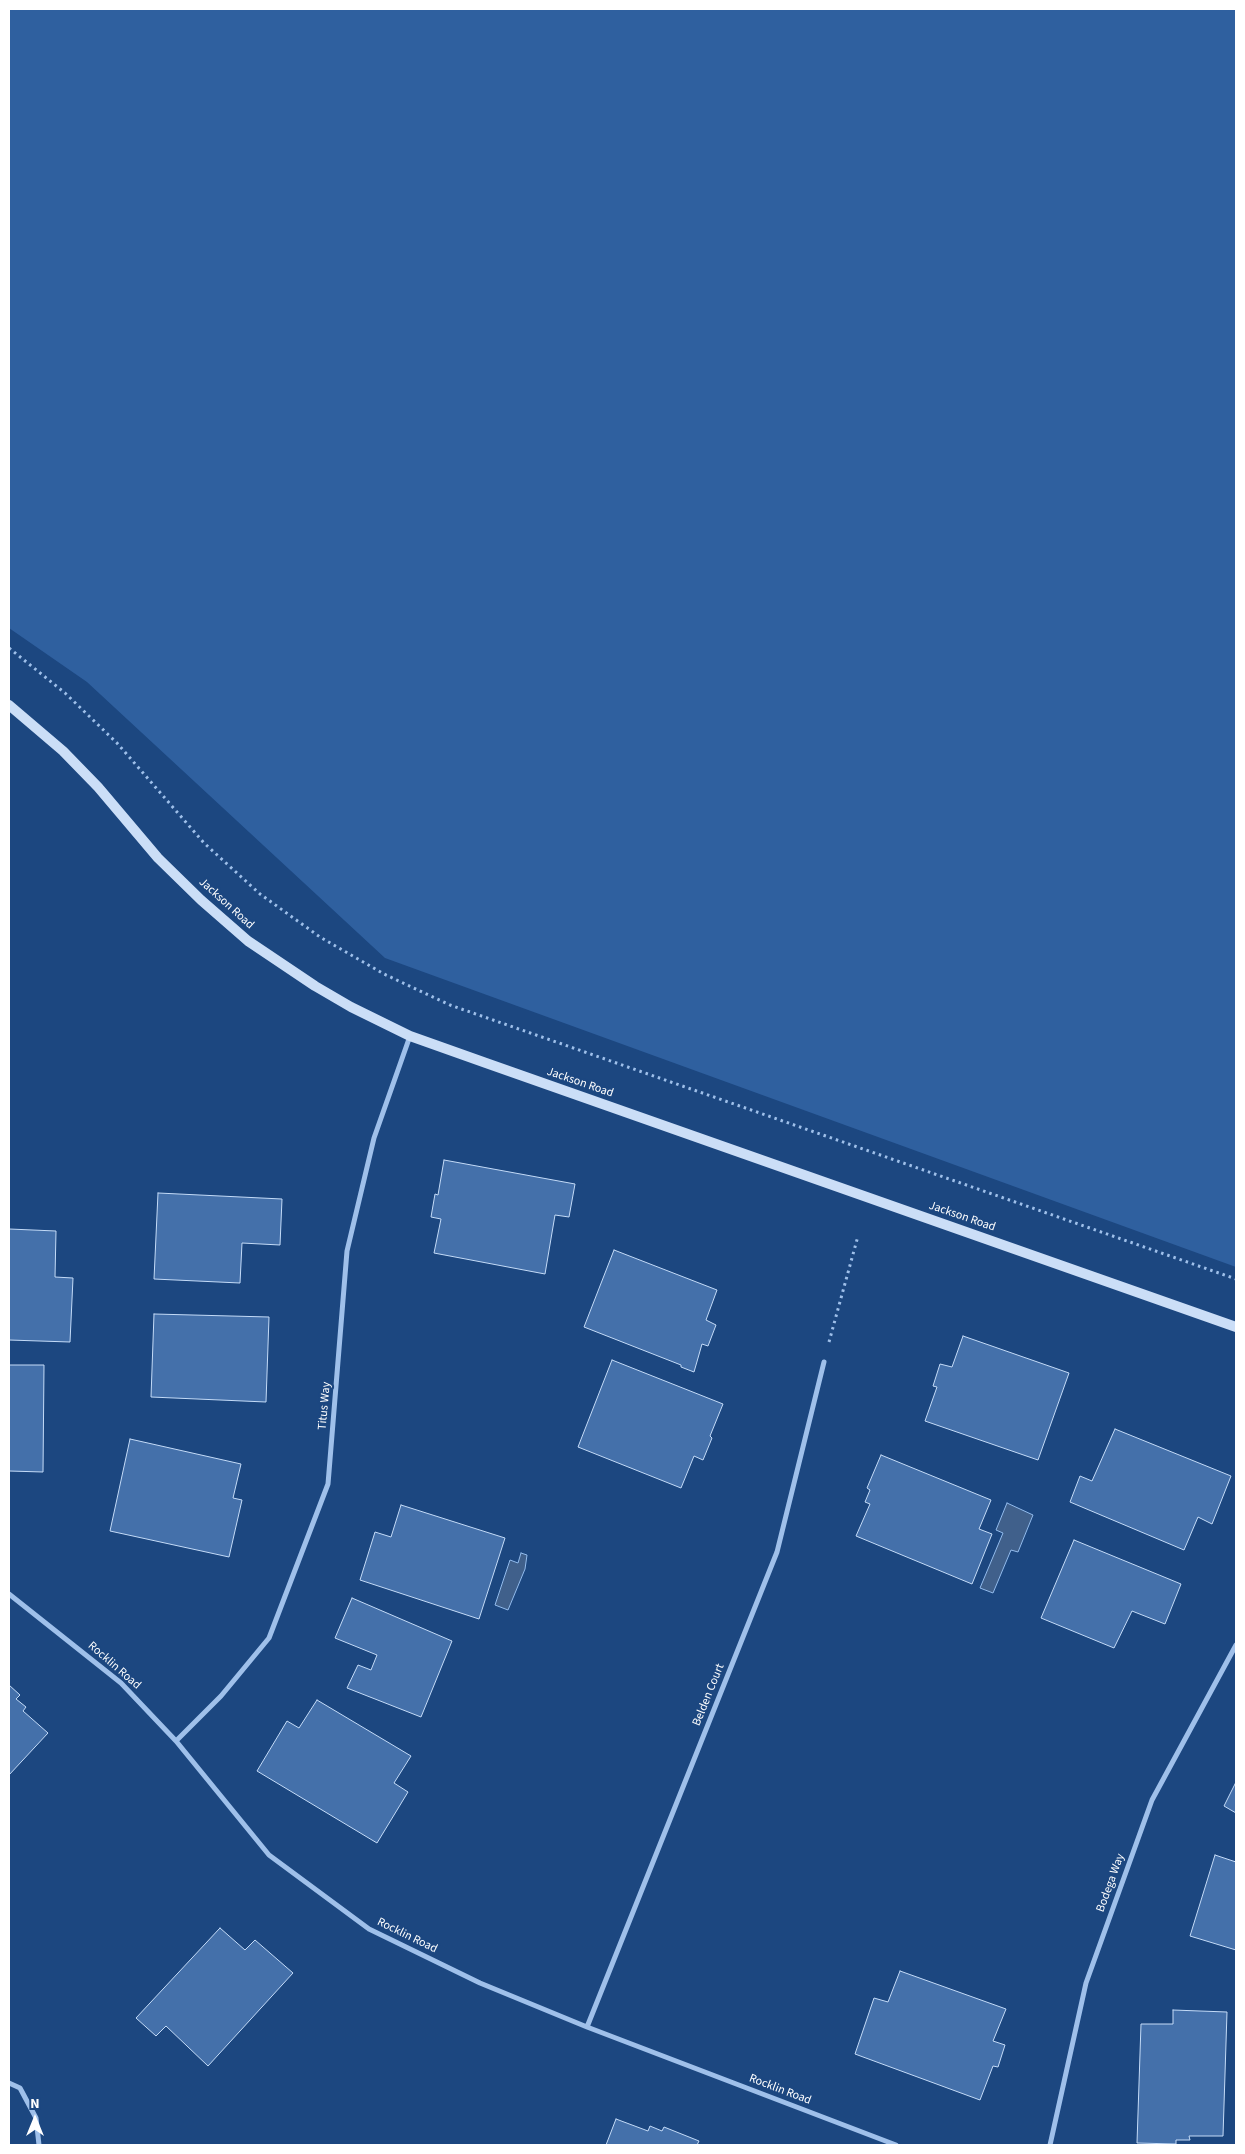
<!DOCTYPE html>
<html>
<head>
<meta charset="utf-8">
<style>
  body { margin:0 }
  #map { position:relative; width:1245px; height:2154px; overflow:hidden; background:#1c4780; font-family:"Source Sans 3",sans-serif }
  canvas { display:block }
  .frame { position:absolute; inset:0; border:10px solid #fff; pointer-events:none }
  .north { position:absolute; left:10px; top:2094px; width:50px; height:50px; -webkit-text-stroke:4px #1c4780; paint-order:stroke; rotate:0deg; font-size:14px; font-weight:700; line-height:20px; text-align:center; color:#fff }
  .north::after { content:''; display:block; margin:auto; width:18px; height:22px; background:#fff; clip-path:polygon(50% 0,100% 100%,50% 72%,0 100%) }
</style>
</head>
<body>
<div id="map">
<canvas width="1245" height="2154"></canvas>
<div class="frame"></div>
<div class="north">N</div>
</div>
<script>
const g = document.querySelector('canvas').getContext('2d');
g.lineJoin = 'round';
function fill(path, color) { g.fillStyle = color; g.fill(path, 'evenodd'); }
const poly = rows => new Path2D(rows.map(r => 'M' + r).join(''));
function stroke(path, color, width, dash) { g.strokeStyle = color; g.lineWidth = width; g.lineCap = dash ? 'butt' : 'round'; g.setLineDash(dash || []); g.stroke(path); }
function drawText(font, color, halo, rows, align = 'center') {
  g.font = font + ' "Source Sans 3",sans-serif'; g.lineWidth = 4.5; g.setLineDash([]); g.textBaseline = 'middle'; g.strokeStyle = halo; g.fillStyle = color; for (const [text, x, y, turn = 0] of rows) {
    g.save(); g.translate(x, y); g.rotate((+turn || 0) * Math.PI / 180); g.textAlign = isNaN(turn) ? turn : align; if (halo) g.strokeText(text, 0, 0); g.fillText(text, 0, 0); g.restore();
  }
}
const green = poly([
  [9,9,1236,9,1236,1267,385,958,87,682,9,628]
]);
const water = poly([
  [1007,1503,1033,1515,1018,1552,1011,1550,993,1593,980,1588,1003,1533,996,1530,1007,1503],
  [521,1553,527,1555,525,1569,508,1610,495,1605,510,1560,518,1563,521,1553]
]);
const building = poly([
  [444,1160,575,1184,569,1217,555,1215,545,1274,434,1253,441,1219,431,1217,435,1194,438,1195,444,1160],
  [158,1193,282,1199,280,1245,242,1243,240,1283,154,1279,158,1193],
  [9,1229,56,1231,55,1277,73,1278,70,1342,9,1340,9,1229],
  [614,1250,717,1290,706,1320,716,1325,708,1346,702,1344,694,1372,681,1367,681,1365,584,1327,614,1250],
  [154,1314,269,1317,266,1402,151,1397,154,1314],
  [963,1336,1069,1373,1038,1460,925,1421,937,1387,933,1386,940,1364,952,1367,963,1336],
  [612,1360,723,1404,710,1436,712,1438,703,1460,694,1456,681,1488,578,1447,612,1360],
  [9,1365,44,1365,43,1472,9,1471,9,1365],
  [1115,1429,1231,1476,1212,1524,1198,1517,1184,1550,1070,1502,1080,1476,1092,1481,1115,1429],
  [130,1439,241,1464,233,1498,242,1500,229,1557,110,1531,130,1439],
  [881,1455,991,1500,979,1529,992,1534,972,1584,856,1536,870,1504,865,1502,870,1490,867,1488,881,1455],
  [401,1505,505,1538,479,1619,360,1580,375,1532,391,1537,401,1505],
  [1074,1540,1181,1584,1165,1624,1132,1611,1114,1648,1041,1618,1074,1540],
  [352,1598,452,1641,421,1717,347,1688,358,1665,371,1670,377,1655,335,1638,352,1598],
  [9,1685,20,1695,16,1699,26,1707,23,1711,48,1733,9,1775,9,1685],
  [317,1700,411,1756,394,1783,408,1792,377,1843,257,1771,287,1721,299,1728,317,1700],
  [1236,1782,1236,1813,1224,1806,1236,1782],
  [1215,1855,1236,1862,1236,1950,1190,1936,1215,1855],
  [220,1928,245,1950,255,1940,293,1973,208,2066,166,2026,156,2036,136,2018,220,1928],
  [900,1971,1006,2009,993,2041,1005,2045,998,2067,993,2066,980,2100,855,2054,874,1998,888,2002,900,1971],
  [1173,2010,1227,2012,1223,2136,1189,2136,1190,2140,1176,2140,1176,2144,1137,2143,1141,2024,1173,2024,1173,2010],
  [616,2119,648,2131,650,2126,662,2131,664,2127,699,2141,697,2145,606,2145,616,2119]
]);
const path = poly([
  [9,648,65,693,117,743,204,843,260,894,320,937,384,974,450,1005,1236,1279],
  [829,1342,858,1236]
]);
const street = poly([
  [9,1594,121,1683,176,1741,269,1855,369,1929,480,1983,587,2027,896,2145],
  [176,1741,221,1696,269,1638,328,1484,347,1251,374,1138,410,1036],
  [587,2027,777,1552,824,1362],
  [9,2083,20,2088,36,2118,39,2145],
  [1050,2145,1086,1983,1152,1800,1236,1645]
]);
const secondary = poly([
  [9,705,63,751,98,787,158,858,201,900,248,941,315,986,351,1007,410,1036,486,1063,1236,1327]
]);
const streetNames = [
  ["Jackson Road",226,904,42],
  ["Jackson Road",580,1083,19],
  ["Jackson Road",962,1217,19],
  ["Titus Way",325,1406,-85],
  ["Rocklin Road",114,1666,41],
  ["Belden Court",709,1695,-68],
  ["Bodega Way",1111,1883,-70],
  ["Rocklin Road",407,1936,26],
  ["Rocklin Road",780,2090,21]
];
fill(green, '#2f609f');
fill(water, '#40608b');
stroke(water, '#92bbec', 1);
fill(building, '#4470aa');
stroke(building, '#c4dbf7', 1);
stroke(path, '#9fc0ea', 3, [2.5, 4]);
stroke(street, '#9fc0ea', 5);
stroke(secondary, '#cbdef7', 10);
drawText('12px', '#fff', '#1c4780', streetNames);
</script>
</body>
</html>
